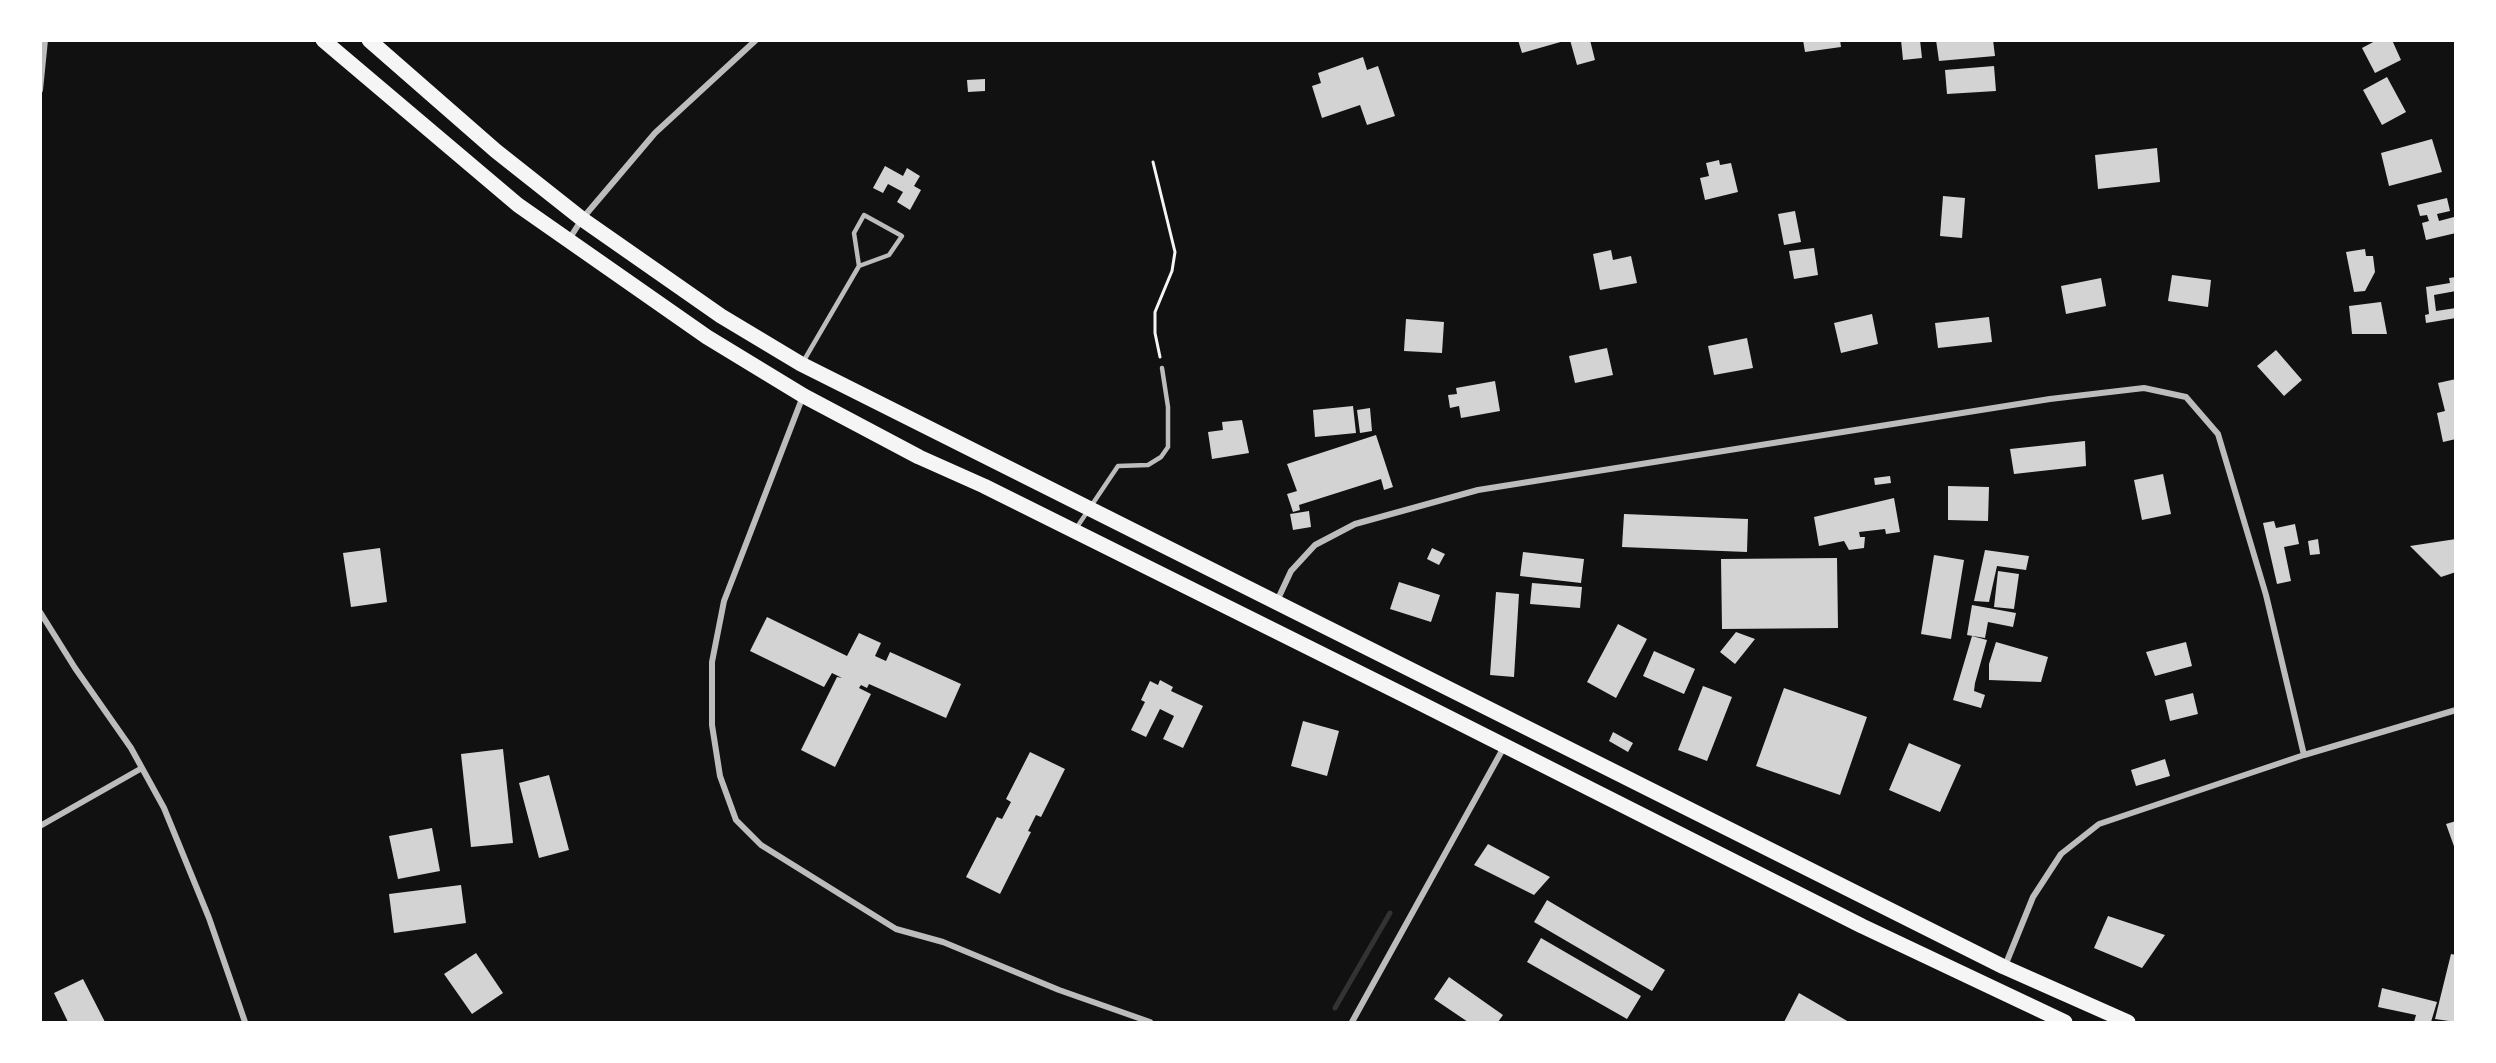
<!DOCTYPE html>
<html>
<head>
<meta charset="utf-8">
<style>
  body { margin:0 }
  #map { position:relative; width:2496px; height:1063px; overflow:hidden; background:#111; font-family:Signika,sans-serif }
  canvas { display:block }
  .frame { position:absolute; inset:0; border:42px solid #fff; pointer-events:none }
</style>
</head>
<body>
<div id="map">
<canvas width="2496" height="1063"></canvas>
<div class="frame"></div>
</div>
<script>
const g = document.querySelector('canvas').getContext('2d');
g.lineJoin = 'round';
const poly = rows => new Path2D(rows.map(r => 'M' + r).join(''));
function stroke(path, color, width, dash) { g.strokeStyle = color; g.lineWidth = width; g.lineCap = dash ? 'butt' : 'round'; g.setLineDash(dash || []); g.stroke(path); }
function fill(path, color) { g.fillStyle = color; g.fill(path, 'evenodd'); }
const stream = poly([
  [1335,1008,1390,913]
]);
const building = poly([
  [1518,40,1564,40,1564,41,1522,53],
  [1570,40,1590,40,1595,60,1577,65],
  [1803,40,1840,40,1841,47,1805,52],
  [1901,40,1920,40,1922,58,1903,60],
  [1936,40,1993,40,1995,56,1939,61],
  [2377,40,2392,40,2401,60,2375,73,2362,48],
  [1363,57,1367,70,1378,66,1395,116,1367,125,1360,105,1322,118,1312,86,1321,83,1318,73],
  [1994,66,1996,91,1947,94,1945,70],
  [2387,77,2406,112,2382,125,2363,90],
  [985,79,985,91,968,92,967,80],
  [2432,139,2442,172,2389,186,2381,153],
  [2157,148,2160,182,2098,189,2095,155],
  [1719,160,1720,165,1731,163,1738,192,1705,200,1700,178,1709,176,1706,163],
  [885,166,903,176,907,168,920,176,914,186,921,190,910,210,897,202,903,192,888,184,883,193,873,188],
  [1943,196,1965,198,1962,238,1940,236],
  [2447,198,2450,211,2437,214,2439,221,2454,217,2456,233,2426,240,2422,223,2429,221,2427,215,2420,216,2417,205],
  [1795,211,1801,242,1784,245,1778,214],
  [1814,248,1818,275,1794,279,1789,251],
  [2365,249,2366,256,2373,256,2375,272,2365,291,2354,292,2346,252],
  [1611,250,1613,260,1631,256,1637,283,1600,290,1593,254],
  [2172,275,2211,280,2208,307,2168,301],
  [2456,277,2456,291,2434,295,2436,311,2456,308,2456,318,2426,323,2425,315,2429,314,2426,287,2450,283,2449,278],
  [2101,278,2106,306,2066,314,2061,286],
  [2381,302,2387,334,2352,334,2349,306],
  [1872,314,1878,344,1841,353,1834,323],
  [1989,317,1992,342,1938,348,1935,323],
  [1406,319,1444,322,1442,353,1404,351],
  [1747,338,1753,368,1714,375,1708,346],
  [1607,348,1613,375,1575,383,1569,356],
  [2276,350,2302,380,2284,396,2257,366],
  [2456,379,2456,439,2443,442,2437,413,2445,411,2438,383],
  [1495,381,1500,411,1461,418,1459,406,1450,408,1448,395,1457,394,1456,388],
  [1353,406,1356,433,1315,437,1313,410],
  [1370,408,1372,431,1360,433,1357,410],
  [1242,420,1249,453,1212,459,1208,432,1223,430,1222,422],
  [1376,435,1393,487,1384,490,1381,479,1299,505,1300,510,1293,512,1287,494,1297,491,1287,464],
  [2085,441,2086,466,2014,474,2010,449],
  [2163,474,2171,514,2142,520,2134,480],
  [1890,476,1891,483,1875,485,1874,478],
  [1948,486,1989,487,1988,521,1948,520],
  [1894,498,1900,532,1886,534,1885,529,1859,532,1860,537,1865,537,1864,548,1849,550,1844,541,1819,546,1814,517],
  [1309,511,1311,527,1293,530,1290,514],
  [1624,514,1748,519,1747,552,1622,547],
  [2274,521,2276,528,2295,524,2299,544,2284,547,2291,581,2277,584,2263,523],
  [2318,539,2320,554,2310,555,2308,541],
  [2456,539,2456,572,2441,577,2410,546],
  [380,548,387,602,351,607,343,553],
  [1432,548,1445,554,1439,565,1427,559],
  [1985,550,2029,556,2026,570,1997,566,1989,602,1974,601],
  [1523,552,1584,559,1581,583,1520,576],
  [1934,555,1964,560,1951,639,1921,634],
  [1837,558,1838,628,1722,629,1721,559],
  [1998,571,2019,574,2014,609,1994,607],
  [1399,582,1440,595,1431,622,1390,609],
  [1532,583,1582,587,1580,608,1530,604],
  [1496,592,1519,594,1514,677,1490,675],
  [1972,605,2016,613,2013,627,1988,622,1985,638,1967,635],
  [767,617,847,656,859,633,881,643,875,656,886,661,890,652,961,684,946,718,869,684,867,688,861,685,859,688,871,694,835,767,801,750,837,677,842,678,832,673,824,687,750,651],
  [1618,624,1647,639,1616,698,1587,682],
  [1736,632,1755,639,1735,664,1720,652],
  [1972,636,1987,640,1975,683,1974,691,1985,695,1981,708,1953,700],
  [1996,642,2048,657,2041,682,1989,680,1989,664],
  [2186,642,2192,666,2155,676,2146,652],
  [1654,651,1695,669,1684,694,1643,676],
  [1160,680,1173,687,1171,691,1203,706,1183,748,1163,739,1174,716,1160,709,1146,737,1131,730,1145,702,1141,700,1150,681,1158,685],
  [1703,686,1732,697,1707,761,1678,750],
  [1784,688,1867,717,1840,795,1756,766],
  [2193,693,2198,714,2170,721,2165,700],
  [1303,721,1339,731,1327,776,1291,766],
  [1613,732,1633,743,1628,752,1609,741],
  [1909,743,1961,765,1940,812,1889,790],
  [503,749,513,843,471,847,461,754],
  [1030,752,1065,769,1041,817,1036,815,1028,831,1031,832,1000,894,966,877,997,817,1002,819,1011,802,1006,799],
  [2165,759,2170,776,2136,786,2131,770],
  [549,775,569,850,539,858,519,783],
  [2456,821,2456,849,2455,849,2446,824],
  [432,828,440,871,398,879,389,836],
  [1488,844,1550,877,1534,895,1474,865],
  [461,885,466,923,394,933,389,894],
  [1547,900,1665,970,1652,991,1534,922],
  [2108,916,2165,935,2142,968,2094,948],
  [1541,938,1641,996,1627,1019,1527,962],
  [476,953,503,993,472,1014,444,974],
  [2451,954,2456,955,2456,1022,2435,1019],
  [1449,977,1503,1015,1498,1022,1468,1022,1434,999],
  [83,979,105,1022,68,1022,54,993],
  [2382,988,2437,1002,2431,1022,2414,1022,2416,1015,2378,1007],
  [1799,993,1849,1022,1784,1022]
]);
const path = poly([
  [1153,162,1175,252,1172,271,1155,312,1155,333,1160,357]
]);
const service = poly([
  [803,362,859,266,889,255,902,236,864,215,854,233,859,266],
  [1075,530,1118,466,1148,465,1161,457,1168,447,1168,407,1162,368]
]);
const minor = poly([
  [40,90,45,40],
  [568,241,582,219,655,133,756,40],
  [803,396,724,601,712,662,712,725,720,776,736,820,761,845,896,929,943,942,1059,990,1150,1022],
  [1277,601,1291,571,1315,545,1355,524,1478,490,2050,399,2144,388,2186,397,2218,434,2266,595,2304,755],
  [40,612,75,668,131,748,164,808,209,918,245,1022],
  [40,826,142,768],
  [2005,966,2033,897,2061,854,2099,824,2304,755,2456,710],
  [1352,1022,1504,747]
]);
const trunk = poly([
  [323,40,518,205,707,337,804,396,919,457,984,486,1412,699,1862,926,2065,1022],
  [369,40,496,151,582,219,721,316,801,364,2004,967,2128,1022]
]);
stroke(stream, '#333', 5);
fill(building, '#d3d3d3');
stroke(path, '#f5f5f5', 3);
stroke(service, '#bcbcbc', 4.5);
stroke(minor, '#bcbcbc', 6);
stroke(trunk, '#f5f5f5', 15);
</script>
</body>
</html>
